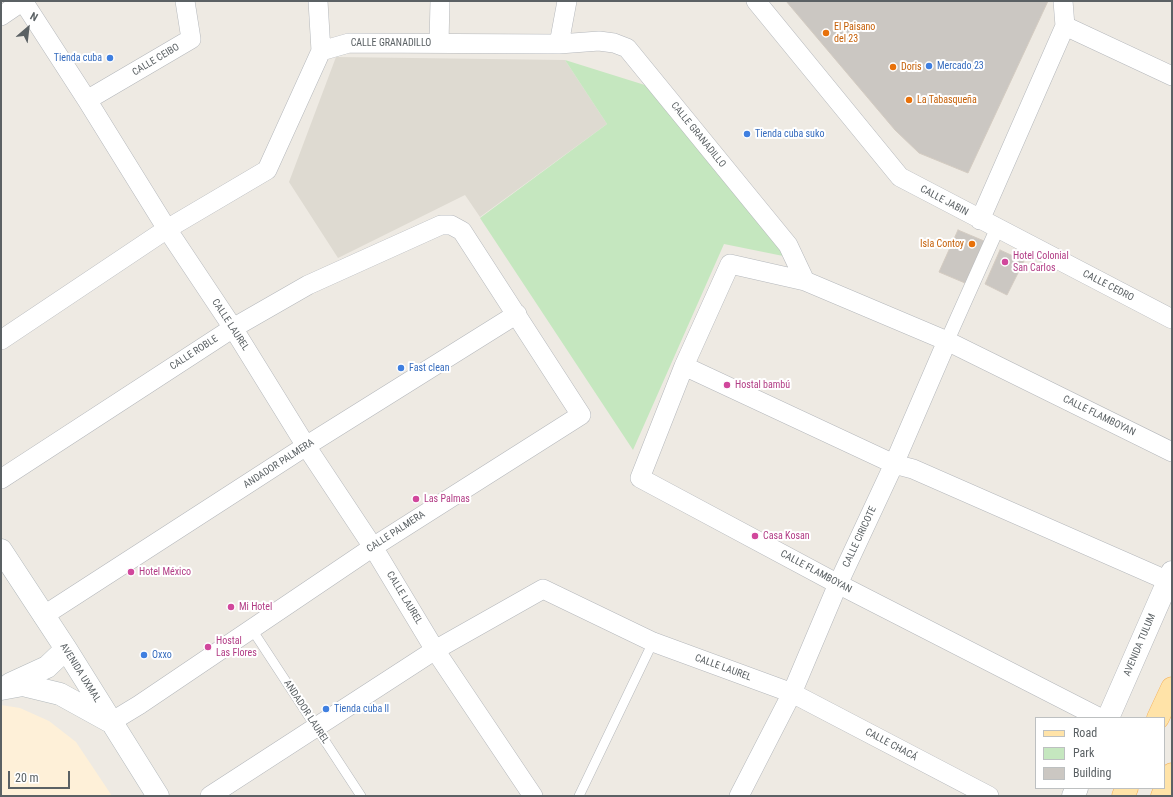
<!DOCTYPE html>
<html>
<head>
<meta charset="utf-8">
<style>
  body { margin:0 }
  #map { position:relative; width:1173px; height:797px; overflow:hidden; background:#eeeae3; font-family:"Roboto Condensed",sans-serif }
  canvas { display:block }
  .frame { position:absolute; inset:0; border:2px solid #5b6164; pointer-events:none }
  .legend { position:absolute; left:1035px; top:717px; width:130px; height:72px; box-sizing:border-box; background:#fff; border:1px solid #bdc0c1; margin:0; padding:5px 7px; list-style:none; font-size:12px; color:#5b6164 }
  .legend li { display:flex; align-items:center; gap:8px; height:20px }
  .legend b { width:20px; border:1px solid #bdc0c1 }
  .north { position:absolute; left:8px; top:8px; width:40px; height:40px; -webkit-text-stroke:3px #fff; paint-order:stroke; rotate:28deg; font-size:11px; font-weight:700; line-height:16px; text-align:center; color:#5b6164 }
  .north::after { content:''; display:block; margin:auto; width:14px; height:18px; background:#5b6164; clip-path:polygon(50% 0,100% 100%,50% 72%,0 100%) }
  .scale { position:absolute; left:8px; top:771px; width:62px; height:18px; box-sizing:border-box; border:2px solid #5b6164; border-top:0; padding-left:5px; font-size:12px; line-height:14px; white-space:nowrap; color:#5b6164; -webkit-text-stroke:3px #fff; paint-order:stroke }
</style>
</head>
<body>
<div id="map">
<canvas width="1173" height="797"></canvas>
<div class="frame"></div>
<ul class="legend">
<li><b style="height:5px;background:#ffe3a8"></b>Road</li>
<li><b style="height:11px;background:#c5e7bf"></b>Park</li>
<li><b style="height:11px;background:#cbc7c2"></b>Building</li>
</ul>
<div class="north">N</div>
<div class="scale">20 m</div>
</div>
<script>
const g = document.querySelector('canvas').getContext('2d');
g.lineJoin = 'round';
function fill(path, color) { g.fillStyle = color; g.fill(path, 'evenodd'); }
const poly = rows => new Path2D(rows.map(r => 'M' + r).join(''));
function stroke(path, color, width, dash) { g.strokeStyle = color; g.lineWidth = width; g.lineCap = dash ? 'butt' : 'round'; g.setLineDash(dash || []); g.stroke(path); }
function drawText(font, color, halo, rows, align = 'center') {
  g.font = font + ' "Roboto Condensed",sans-serif'; g.lineWidth = 4; g.setLineDash([]); g.textBaseline = 'middle'; g.strokeStyle = halo; g.fillStyle = color; for (const [text, x, y, turn = 0] of rows) {
    g.save(); g.translate(x, y); g.rotate((+turn || 0) * Math.PI / 180); g.textAlign = isNaN(turn) ? turn : align; if (halo) g.strokeText(text, 0, 0); g.fillText(text, 0, 0); g.restore();
  }
}
const commercial = poly([
  [1,705,20,708,49,721,76,742,112,796,1,796]
]);
const education = poly([
  [336,57,565,60,607,124,480,217,465,195,338,258,289,182]
]);
const green = poly([
  [565,60,648,86,793,258,724,244,633,450,480,218,607,124]
]);
const building = poly([
  [786,1,1048,1,968,173,919,153,895,130,786,1],
  [958,230,984,241,965,283,939,272,958,230],
  [1000,250,1024,261,1007,295,985,284,1000,250]
]);
const service = poly([
  [251,628,361,796],
  [579,796,653,642]
]);
const pedestrian = poly([
  [947,341,997,229]
]);
const minor = poly([
  [23,1,87,100,167,229,233,328,306,446,373,547,435,650,533,796],
  [756,1,900,177,1172,319],
  [1,16,23,1],
  [1065,26,1172,76],
  [439,43,440,1],
  [559,44,567,1],
  [321,51,349,43,559,44,599,41,614,43,627,48,788,245,805,281],
  [87,100,191,39,185,1],
  [980,220,1065,26,1063,1],
  [1,340,167,229,267,170,321,51,318,1],
  [684,366,894,464,913,469,1157,576],
  [1,479,233,328,308,285,441,225,451,225,462,231,581,415,373,547,139,705,111,722],
  [43,616,306,446,517,314],
  [1100,718,838,584,640,478,684,366,730,264,805,281,947,341,1172,452],
  [210,796,435,650,543,589,653,642,792,693,989,796],
  [739,796,792,693,838,584,894,464,947,341]
]);
const tertiary = poly([
  [1108,718,1172,572],
  [1073,796,1077,788]
]);
const secondary = poly([
  [1,550,66,649,158,796],
  [10,684,47,667,66,649],
  [1,689,23,685,60,694,109,721]
]);
const primary = poly([
  [1158,718,1172,688],
  [1123,796,1127,788],
  [1162,796,1172,774]
]);
const markers = [
  [826,33,4,"#e8710a"],
  [110,58,4,"#3f7fe0"],
  [929,66,4,"#3f7fe0"],
  [893,67,4,"#e8710a"],
  [909,100,4,"#e8710a"],
  [747,134,4,"#3f7fe0"],
  [972,244,4,"#e8710a"],
  [1005,262,4,"#d1479c"],
  [401,368,4,"#3f7fe0"],
  [727,385,4,"#d1479c"],
  [416,499,4,"#d1479c"],
  [755,536,4,"#d1479c"],
  [131,572,4,"#d1479c"],
  [231,607,4,"#d1479c"],
  [208,647,4,"#d1479c"],
  [144,655,4,"#3f7fe0"],
  [326,709,4,"#3f7fe0"]
];
const foodNames = [
  ["El Paisano",834,27],
  ["del 23",834,39],
  ["Doris",901,67],
  ["La Tabasqueña",917,100],
  ["Isla Contoy",964,244,"right"]
];
const streetNames = [
  ["CALLE GRANADILLO",391,43],
  ["CALLE CEIBO",156,60,-31],
  ["CALLE GRANADILLO",698,135,51],
  ["CALLE JABIN",944,201,28],
  ["CALLE CEDRO",1108,286,27],
  ["CALLE LAUREL",230,325,57],
  ["CALLE ROBLE",194,353,-33],
  ["CALLE FLAMBOYAN",1099,416,26],
  ["ANDADOR PALMERA",279,464,-33],
  ["CALLE PALMERA",396,532,-33],
  ["CALLE CIRICOTE",860,537,-65],
  ["CALLE FLAMBOYAN",816,572,28],
  ["CALLE LAUREL",404,598,59],
  ["AVENIDA TULUM",1140,645,-67],
  ["CALLE LAUREL",723,668,20],
  ["AVENIDA UXMAL",80,673,58],
  ["ANDADOR LAUREL",306,712,57],
  ["CALLE CHACÁ",891,745,28]
];
const shopNames = [
  ["Tienda cuba",102,58,"right"],
  ["Mercado 23",937,66],
  ["Tienda cuba suko",755,134],
  ["Fast clean",409,368],
  ["Oxxo",152,655],
  ["Tienda cuba ll",334,709]
];
const hotelNames = [
  ["Hotel Colonial",1013,256],
  ["San Carlos",1013,268],
  ["Hostal bambú",735,385],
  ["Las Palmas",424,499],
  ["Casa Kosan",763,536],
  ["Hotel México",139,572],
  ["Mi Hotel",239,607],
  ["Hostal",216,641],
  ["Las Flores",216,653]
];
fill(commercial, '#fef0d8');
fill(education, '#dedad1');
fill(green, '#c5e7bf');
fill(building, '#cbc7c2');
stroke(building, '#d3cbc1', 1);
stroke(service, '#b4b7bb', 10);
stroke(pedestrian, '#b4b7bb', 15);
stroke(minor, '#b4b7bb', 20);
stroke(tertiary, '#b4b7bb', 23);
stroke(secondary, '#b2b8bb', 23);
stroke(primary, '#f4af56', 23);
stroke(service, '#fff', 9);
stroke(pedestrian, '#fff', 14);
stroke(minor, '#fff', 19);
stroke(tertiary, '#fff', 22);
stroke(secondary, '#fff', 22);
stroke(primary, '#ffe3a8', 22);
for (const [x, y, r, color] of markers) { const dot = new Path2D(); dot.arc(x, y, r, 0, 2 * Math.PI); g.fillStyle = color; g.fill(dot); stroke(dot, '#fff', 1.5); }
drawText('10px', '#c56008', '#fff', foodNames, 'left');
drawText('10px', '#5b6164', '#fff', streetNames);
drawText('10px', '#366cbe', '#fff', shopNames, 'left');
drawText('10px', '#b23c85', '#fff', hotelNames, 'left');
</script>
</body>
</html>
